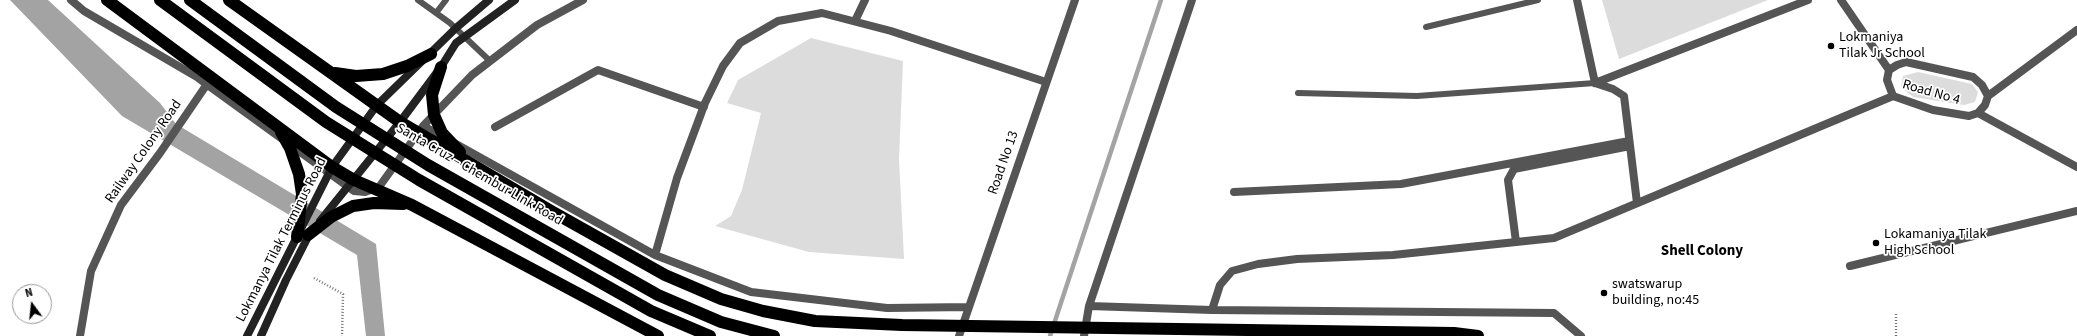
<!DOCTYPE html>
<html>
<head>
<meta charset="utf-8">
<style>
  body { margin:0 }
  #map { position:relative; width:2077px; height:336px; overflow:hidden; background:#fff; font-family:"Source Sans 3",sans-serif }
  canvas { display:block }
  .north { position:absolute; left:12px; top:284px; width:40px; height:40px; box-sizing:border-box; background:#fff; border:1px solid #999; border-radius:50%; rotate:345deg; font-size:11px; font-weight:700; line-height:16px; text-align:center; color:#000 }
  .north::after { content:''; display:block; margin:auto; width:14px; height:18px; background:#000; clip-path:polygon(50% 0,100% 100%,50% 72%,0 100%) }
</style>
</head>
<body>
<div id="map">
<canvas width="2077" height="336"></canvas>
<div class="north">N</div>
</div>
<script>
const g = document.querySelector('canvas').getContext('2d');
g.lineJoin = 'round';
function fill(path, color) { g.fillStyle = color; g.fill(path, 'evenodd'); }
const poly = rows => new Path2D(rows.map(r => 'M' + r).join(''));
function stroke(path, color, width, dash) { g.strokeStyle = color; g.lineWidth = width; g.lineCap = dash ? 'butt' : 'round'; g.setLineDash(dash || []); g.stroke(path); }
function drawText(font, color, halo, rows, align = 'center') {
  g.font = font + ' "Source Sans 3",sans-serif'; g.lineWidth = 3.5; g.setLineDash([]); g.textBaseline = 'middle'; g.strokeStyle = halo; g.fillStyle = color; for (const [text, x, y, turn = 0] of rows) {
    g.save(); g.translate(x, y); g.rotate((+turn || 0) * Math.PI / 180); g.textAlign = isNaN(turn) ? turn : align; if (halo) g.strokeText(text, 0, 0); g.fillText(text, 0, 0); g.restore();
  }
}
const green = poly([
  [1602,0,1768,0,1619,59],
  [811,38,903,61,899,159,904,259,809,252,715,226,731,216,742,190,761,113,727,103,738,80],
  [1918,72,1972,84,1978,92,1975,102,1964,105,1913,97,1901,87,1903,76]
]);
const water = poly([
  [10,0,48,0,160,103,176,124,376,244,385,336,366,336,357,255,122,116]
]);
const stream = poly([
  [1050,336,1161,0]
]);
const path = poly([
  [314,278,343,294,342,336],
  [1896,336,1896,314]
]);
const lane = poly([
  [418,0,450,23,490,61],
  [436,13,446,0],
  [1426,27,1538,0],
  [1298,93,1417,96,1595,83]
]);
const street = poly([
  [71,0,84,11,197,77,209,86],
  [1577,0,1595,83],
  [1841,0,1889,70,1887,80,1893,96,1933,110,1969,116,1978,113,1985,105,1988,96,2077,30],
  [855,21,865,0],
  [1889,70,1897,65,1906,62,1973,77,1982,85,1988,96],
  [1595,83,1808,0],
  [1595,83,1613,89,1624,96,1637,203],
  [1978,113,2077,167],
  [423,126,472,75,537,25,583,0],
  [495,127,598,70,704,107],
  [456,144,655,255,751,292,887,308,968,307],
  [1234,192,1401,184,1629,141],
  [1516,242,1508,180,1514,169,1630,146],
  [655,255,677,178,705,103,723,66,740,43,778,21,822,13,891,31,1046,82],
  [1850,266,2077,211],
  [1089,306,1212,310,1554,313,1581,336],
  [1212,310,1220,285,1232,271,1258,264,1297,259,1393,255,1554,238,1893,96],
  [80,336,91,271,121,205,160,153,205,87,209,86,354,191,365,192,379,187,423,126,444,137],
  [959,336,1075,0],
  [1084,336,1089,306,1192,0]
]);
const secondary = poly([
  [320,221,400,122,441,67,456,43,515,0],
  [247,336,332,167,377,105,456,28,489,0],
  [261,336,286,280,311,231]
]);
const highway = poly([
  [107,0,332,167,354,180,412,205,658,336],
  [160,0,326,122,419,180,651,311,710,336],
  [190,0,336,107,428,165,658,295,721,322,774,336],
  [229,0,400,122,551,211,665,275,721,299,763,311,815,321,902,325,1454,333,1478,336],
  [441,67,432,95,434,115,442,133,460,152],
  [335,73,356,76,383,74,407,66,431,54],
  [281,132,290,148,299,174,302,194,297,237],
  [308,235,331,217,353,206,374,203,403,204]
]);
const markers = [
  [1831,46,4,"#000"],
  [1876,243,4,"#000"],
  [1604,293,4,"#000"]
];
const poiNames = [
  ["Lokmaniya",1839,38],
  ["Tilak Jr School",1839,54],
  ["Lokamaniya Tilak",1884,235],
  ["High School",1884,251],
  ["swatswarup",1612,285],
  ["building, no:45",1612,301]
];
const streetNames = [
  ["Road No 4",1931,93,16],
  ["Railway Colony Road",144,152,-55],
  ["Road No 13",1004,163,-71],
  ["Santa Cruz – Chembur Link Road",479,175,30],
  ["Lokmanya Tilak Terminus Road",282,240,-63]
];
const neighbourhoodNames = [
  ["Shell Colony",1702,252]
];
fill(green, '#dcdcdc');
fill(water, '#a3a3a3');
stroke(stream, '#a3a3a3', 4.5);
stroke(path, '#777', 2.5, [1, 2]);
stroke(lane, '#555', 6);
stroke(street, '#555', 8);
stroke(secondary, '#222', 8);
stroke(highway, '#000', 12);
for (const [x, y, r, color] of markers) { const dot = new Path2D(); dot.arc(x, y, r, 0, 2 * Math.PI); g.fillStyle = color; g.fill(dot); stroke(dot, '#fff', 1.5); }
drawText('14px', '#000', '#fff', poiNames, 'left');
drawText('14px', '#000', '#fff', streetNames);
drawText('bold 15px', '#000', '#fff', neighbourhoodNames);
</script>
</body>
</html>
